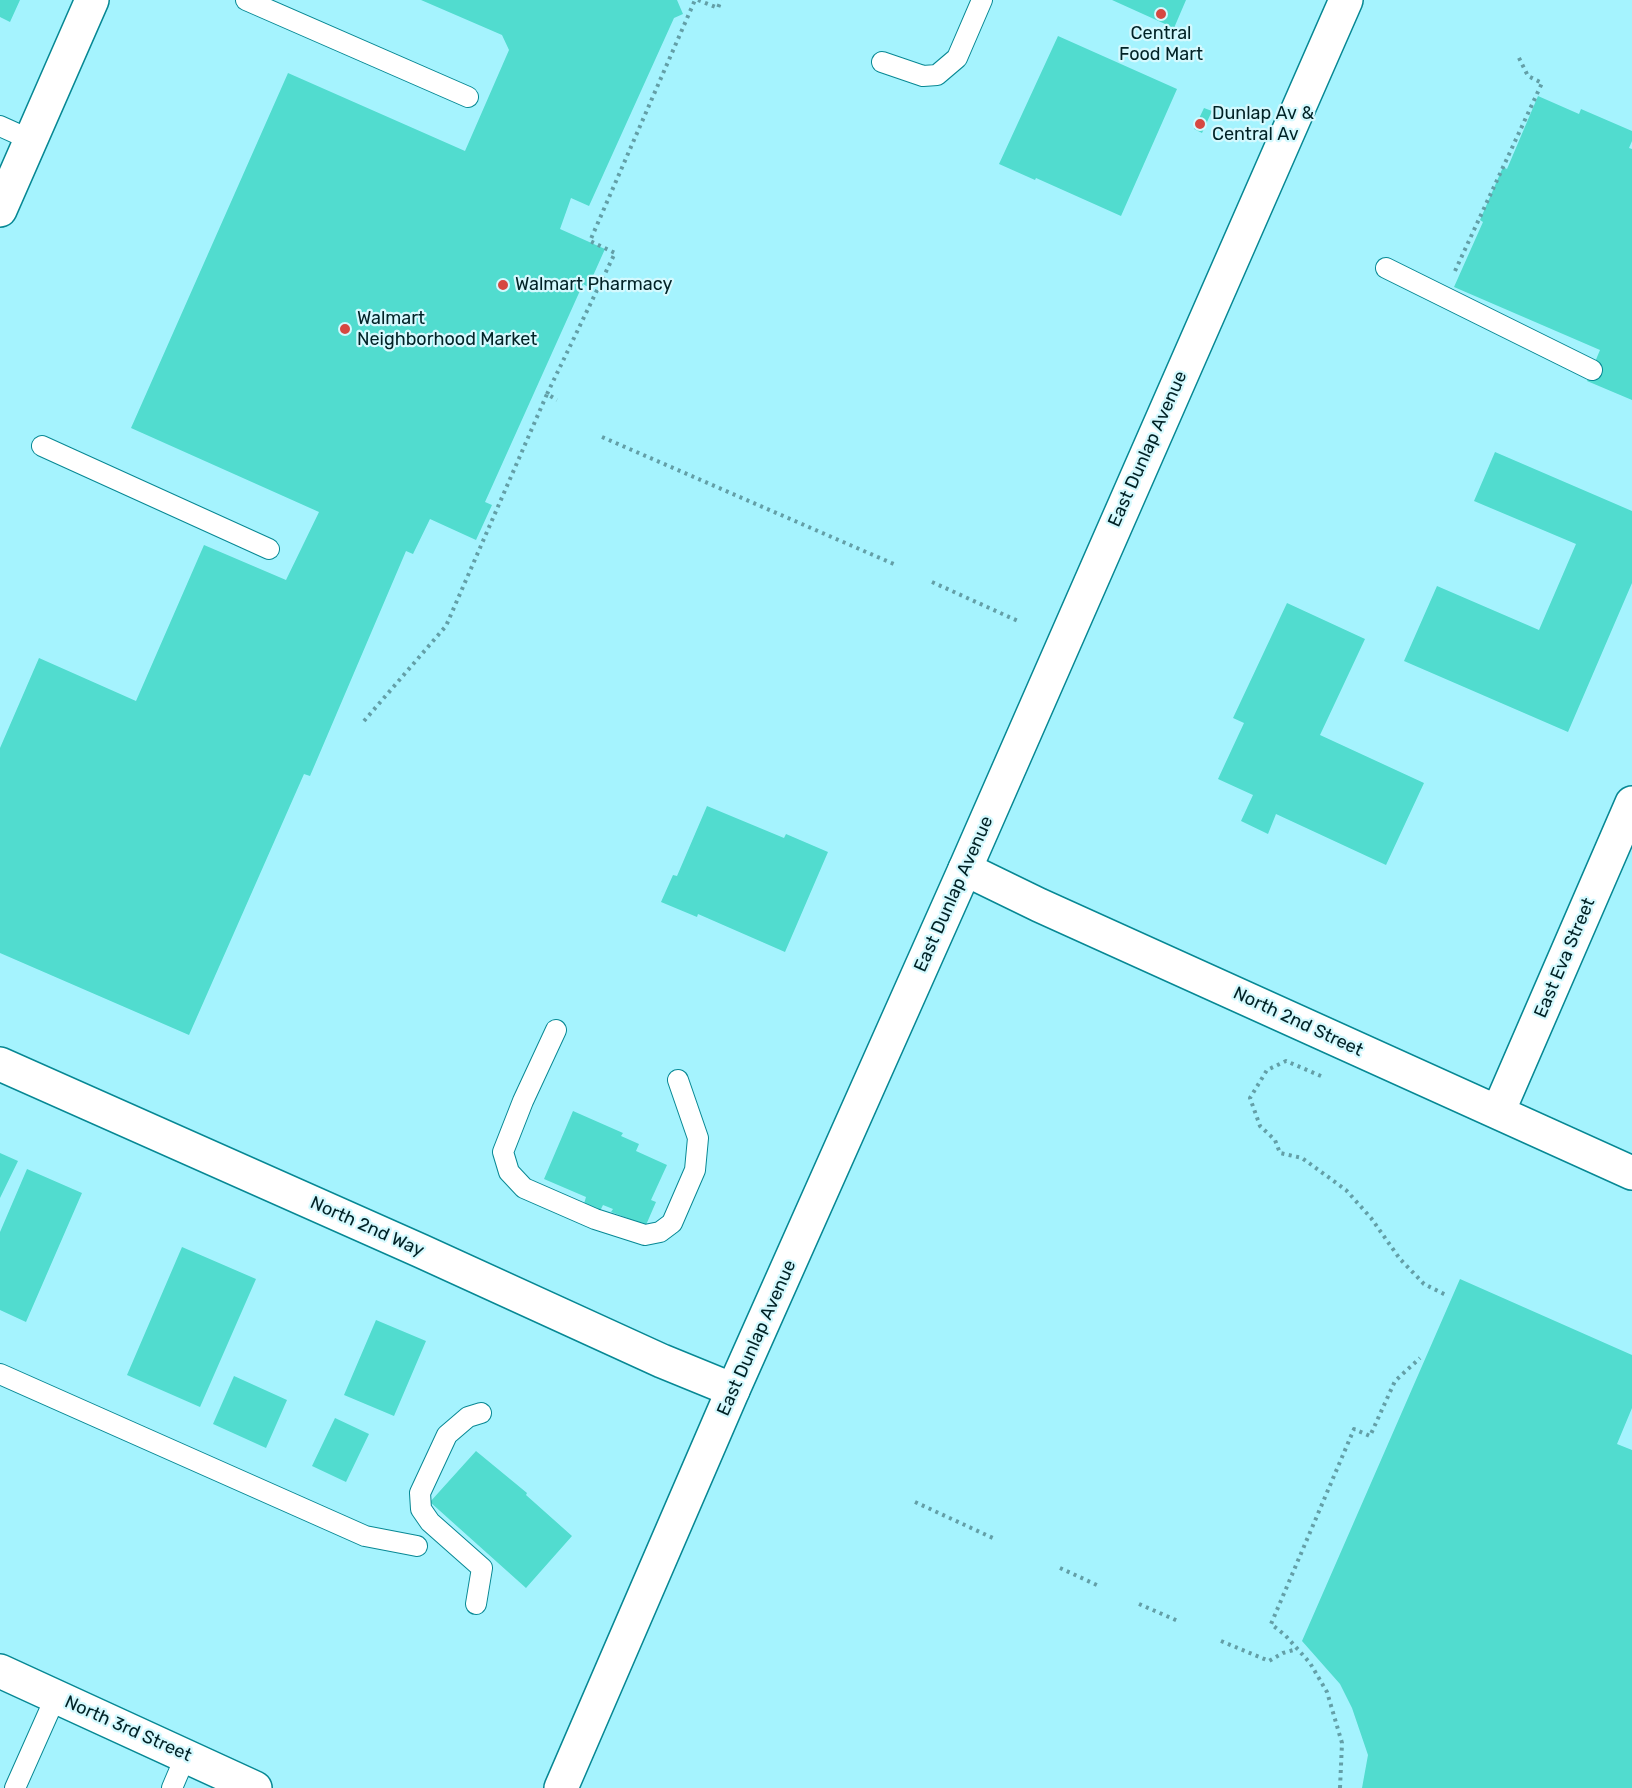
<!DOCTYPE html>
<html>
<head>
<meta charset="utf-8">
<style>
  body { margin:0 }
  canvas { display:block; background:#a5f3fe }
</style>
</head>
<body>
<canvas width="1632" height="1788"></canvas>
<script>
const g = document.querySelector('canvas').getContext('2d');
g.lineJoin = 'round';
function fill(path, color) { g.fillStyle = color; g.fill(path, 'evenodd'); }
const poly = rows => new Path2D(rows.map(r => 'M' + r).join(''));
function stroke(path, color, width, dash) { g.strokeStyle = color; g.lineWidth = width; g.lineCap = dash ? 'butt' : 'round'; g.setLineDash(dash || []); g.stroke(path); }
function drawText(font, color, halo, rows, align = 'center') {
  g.font = font + ' Rubik,sans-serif'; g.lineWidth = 4.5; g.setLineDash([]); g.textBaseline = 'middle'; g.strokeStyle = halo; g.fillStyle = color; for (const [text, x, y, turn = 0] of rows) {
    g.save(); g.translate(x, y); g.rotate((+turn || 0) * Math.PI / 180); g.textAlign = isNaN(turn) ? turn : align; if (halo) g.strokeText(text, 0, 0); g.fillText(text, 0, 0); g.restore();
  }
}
const building = poly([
  [0,0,20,0,10,22,0,17],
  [421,0,677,0,683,14,674,18,589,206,571,198,560,229,605,249,588,287,583,284,485,502,492,505,476,540,430,519,413,554,406,551,310,776,304,774,189,1035,0,953,0,748,39,658,136,701,204,545,286,580,319,512,131,428,288,73,465,151,509,50,502,35],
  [1112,0,1186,0,1174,28],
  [1058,36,1177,89,1121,216,1036,178,1035,180,999,164],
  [1538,96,1579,114,1581,109,1632,131,1632,141,1629,148,1632,149,1632,400,1587,381,1600,350,1454,287,1483,222,1480,220,1503,167,1507,169],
  [1204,108,1212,111,1202,133,1194,129],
  [1495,452,1632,511,1632,583,1568,732,1404,661,1437,586,1539,630,1576,544,1474,501],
  [1287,603,1365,639,1320,735,1424,783,1386,865,1276,814,1268,834,1241,821,1253,795,1218,779,1244,723,1233,718],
  [707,806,784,838,786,834,828,852,785,952,698,914,697,917,661,902,673,875,677,876],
  [573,1111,623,1133,621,1136,639,1144,636,1151,667,1165,651,1200,656,1202,646,1225,611,1212,613,1209,603,1205,600,1211,584,1204,586,1197,544,1179],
  [0,1153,18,1161,0,1198],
  [27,1169,82,1193,26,1322,0,1310,0,1232],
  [182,1247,256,1279,200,1407,127,1375],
  [1460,1279,1632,1355,1632,1408,1617,1444,1632,1450,1632,1788,1362,1788,1368,1755,1352,1708,1340,1684,1302,1641],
  [376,1320,426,1341,394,1416,344,1395],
  [234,1376,287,1400,266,1448,213,1424],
  [335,1418,369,1434,346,1482,312,1466],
  [476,1451,527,1493,526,1495,572,1536,526,1588,430,1502]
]);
const path = poly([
  [698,0,718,8,721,0],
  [1455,271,1542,83,1528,76,1517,54],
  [547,394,615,253,590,241,695,0],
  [602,437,896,565],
  [932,582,1018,621],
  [364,721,446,626,547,394,557,400],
  [1321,1076,1286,1061,1267,1070,1250,1098,1260,1126,1275,1140,1280,1153,1302,1158,1346,1190,1371,1218,1400,1259,1424,1284,1448,1296],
  [915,1502,995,1539],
  [1060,1568,1099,1586],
  [1139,1604,1178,1621],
  [1221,1641,1269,1661,1283,1653,1297,1649],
  [1340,1788,1342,1743,1327,1692,1310,1663,1285,1635,1271,1624,1354,1429,1370,1436,1395,1381,1420,1358]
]);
const lane = poly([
  [246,0,468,97],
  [882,62,923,76,937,75,957,58,982,0],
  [0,126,31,140],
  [1386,268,1592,370],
  [42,446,269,549],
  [556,1030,523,1101,503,1152,509,1172,524,1188,595,1219,645,1235,660,1232,672,1223,695,1170,698,1138,678,1080],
  [0,1374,365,1536,417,1546],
  [476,1604,482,1568,430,1522,421,1509,420,1493,447,1435,468,1417,481,1413],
  [15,1788,56,1696],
  [172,1788,186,1755]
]);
const street = poly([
  [0,210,92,0],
  [965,869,1039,905,1632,1173],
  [0,1064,421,1251,662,1361,733,1390],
  [1498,1112,1632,803],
  [0,1671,255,1788]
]);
const secondary = poly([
  [561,1788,733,1390,965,869,1346,0]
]);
const markers = [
  [1161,14,6,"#d64841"],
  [1200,124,6,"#d64841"],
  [503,285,6,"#d64841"],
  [345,329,6,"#d64841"]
];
const poiNames = [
  ["Central",1161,34,"center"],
  ["Food Mart",1161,55,"center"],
  ["Dunlap Av &",1212,114],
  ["Central Av",1212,135],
  ["Walmart Pharmacy",515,285],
  ["Walmart",357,319],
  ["Neighborhood Market",357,340]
];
const streetNames = [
  ["East Dunlap Avenue",1148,449,-66],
  ["East Dunlap Avenue",954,894,-66],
  ["East Eva Street",1565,958,-67],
  ["North 2nd Street",1298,1022,25],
  ["North 2nd Way",367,1227,24],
  ["East Dunlap Avenue",757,1338,-66],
  ["North 3rd Street",128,1729,24]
];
fill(building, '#51dccf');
stroke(lane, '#078894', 22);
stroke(street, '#078894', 36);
stroke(secondary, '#078894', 36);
stroke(path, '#639fa7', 4, [3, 4.5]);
stroke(lane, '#fff', 20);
stroke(street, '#fff', 33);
stroke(secondary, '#fff', 33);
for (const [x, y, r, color] of markers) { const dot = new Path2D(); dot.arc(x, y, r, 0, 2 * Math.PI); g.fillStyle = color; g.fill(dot); stroke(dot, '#d4f9fe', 2); }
drawText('18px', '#012226', '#d4f9fe', poiNames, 'left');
drawText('18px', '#012226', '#d4f9fe', streetNames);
</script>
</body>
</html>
